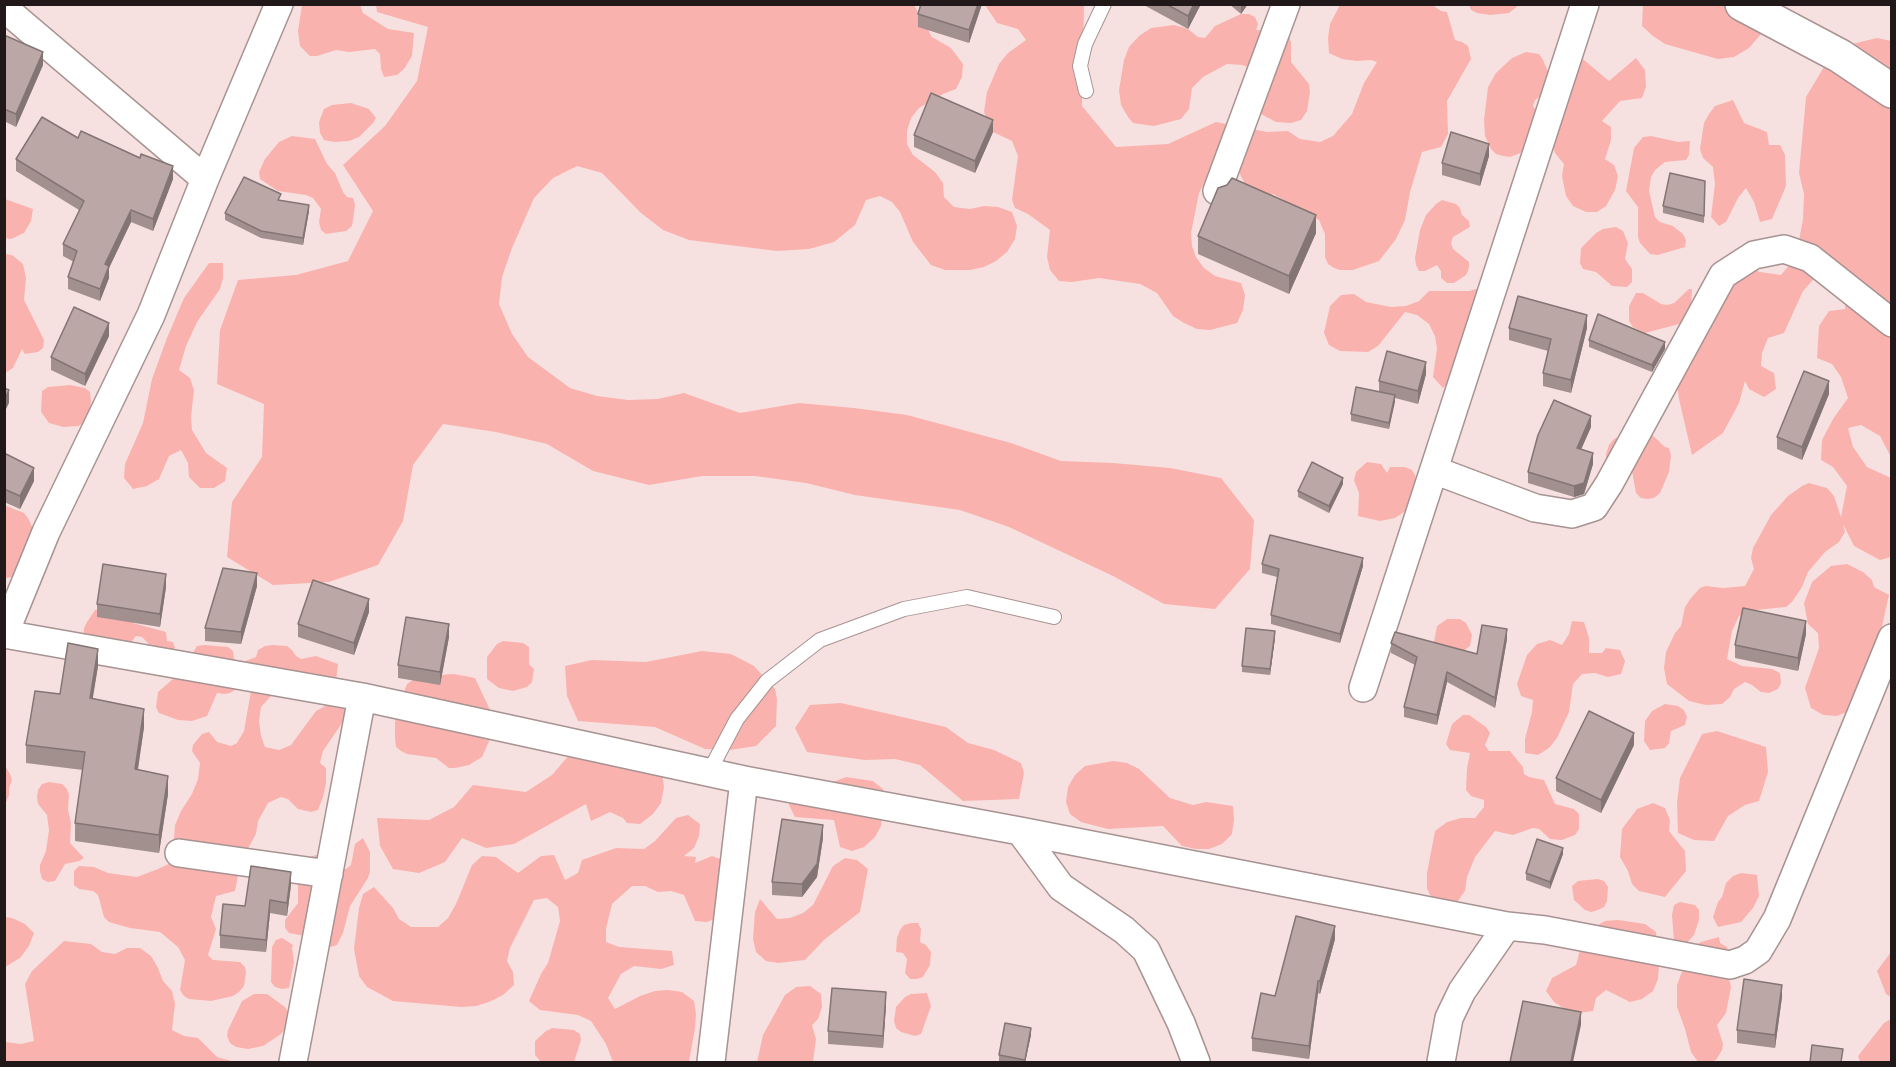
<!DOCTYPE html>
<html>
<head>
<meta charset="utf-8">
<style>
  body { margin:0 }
  #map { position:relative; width:1896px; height:1067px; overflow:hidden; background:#f7e1e0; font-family:"Nunito Sans",sans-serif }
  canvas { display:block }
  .frame { position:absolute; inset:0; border:6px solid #211919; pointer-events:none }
</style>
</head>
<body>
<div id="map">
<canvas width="1896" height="1067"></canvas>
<div class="frame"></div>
</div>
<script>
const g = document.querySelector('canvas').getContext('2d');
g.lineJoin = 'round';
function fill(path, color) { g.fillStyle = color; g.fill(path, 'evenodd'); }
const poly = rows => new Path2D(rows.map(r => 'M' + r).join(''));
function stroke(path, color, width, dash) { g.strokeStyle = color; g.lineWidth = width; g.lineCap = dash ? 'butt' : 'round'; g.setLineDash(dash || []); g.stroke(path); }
const green = poly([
  [1431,4,1441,11,1447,12,1455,40,1462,42,1468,46,1471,59,1447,101,1448,134,1441,147,1422,152,1410,192,1405,220,1396,239,1379,261,1353,270,1340,270,1334,268,1328,264,1325,257,1325,234,1319,220,1273,194,1260,200,1248,198,1245,184,1239,172,1227,167,1217,171,1206,179,1199,193,1191,233,1192,246,1196,257,1204,268,1215,276,1241,283,1245,295,1243,310,1237,323,1210,330,1197,329,1184,323,1173,316,1157,293,1140,284,1099,278,1072,282,1059,281,1050,270,1047,257,1050,230,1028,214,1015,208,1012,200,1018,156,1012,141,993,132,984,112,987,92,999,64,1008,53,1026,40,1018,29,997,23,985,5,1084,5,1082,106,1116,147,1168,144,1216,122,1267,132,1288,131,1300,139,1320,142,1333,136,1352,114,1364,83,1377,62,1371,60,1357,61,1342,59,1329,53,1328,38,1330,24,1340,5],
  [302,5,360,5,363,13,388,29,414,33,412,56,404,69,397,75,384,77,381,69,380,54,375,49,349,52,336,50,317,56,310,56,300,46,298,31],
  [376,5,914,5,932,37,951,48,963,64,962,77,956,89,943,94,919,108,911,118,907,131,907,144,913,155,935,172,943,183,944,197,954,207,970,209,984,206,998,207,1012,212,1017,226,1015,239,1007,252,996,261,984,267,970,270,945,270,931,265,913,242,900,212,892,202,880,196,866,200,855,225,834,242,809,249,777,251,689,240,663,230,641,213,602,173,577,166,553,178,534,198,512,248,502,277,499,304,512,334,528,357,570,388,597,396,628,400,658,399,684,393,740,413,799,403,854,408,907,415,1011,443,1061,461,1113,463,1170,468,1221,478,1254,520,1250,569,1215,609,1164,604,1113,576,1009,527,960,510,855,495,806,483,755,476,702,476,649,485,593,471,547,444,496,432,443,424,413,465,403,521,378,565,329,582,273,585,227,557,232,502,262,457,264,404,217,384,220,330,238,280,296,275,348,261,373,211,343,165,385,126,417,81,428,27,377,12],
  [1469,5,1469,4,1519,5,1509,13,1490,15,1477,13,1471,10],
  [1643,5,1774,5,1762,33,1749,48,1734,57,1718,59,1665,44,1653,36,1642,26],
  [1241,14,1249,14,1255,17,1258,24,1256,30,1285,31,1289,36,1291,43,1291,62,1309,84,1310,92,1307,111,1301,120,1291,123,1276,122,1259,113,1259,79,1248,67,1242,65,1227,64,1203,77,1192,88,1189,109,1181,119,1154,126,1133,123,1128,117,1121,105,1119,90,1124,60,1129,47,1139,36,1151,28,1174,25,1188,29,1198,37,1205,38,1215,26],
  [1877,38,1891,41,1891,457,1880,436,1861,425,1848,428,1853,447,1867,467,1891,478,1891,557,1880,560,1854,546,1843,524,1845,532,1839,542,1825,552,1808,572,1802,587,1792,602,1786,607,1746,611,1739,616,1732,631,1727,659,1742,666,1772,669,1780,673,1781,683,1778,689,1769,693,1761,692,1752,685,1745,682,1734,689,1730,697,1722,704,1706,705,1689,701,1667,684,1664,668,1666,652,1675,633,1681,626,1685,607,1691,598,1700,588,1706,586,1723,588,1745,586,1754,569,1751,558,1753,548,1771,515,1788,496,1802,486,1809,483,1827,488,1834,496,1841,517,1847,486,1833,467,1821,460,1822,440,1833,419,1848,398,1841,377,1832,364,1817,358,1819,326,1829,311,1845,309,1847,286,1826,278,1813,280,1803,291,1784,333,1768,338,1762,353,1761,366,1774,373,1776,389,1764,397,1749,389,1745,381,1739,403,1723,433,1692,455,1679,399,1676,378,1737,262,1760,272,1781,275,1796,257,1803,219,1804,194,1799,173,1806,97,1831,55,1848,45],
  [1526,52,1539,54,1543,60,1549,74,1545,93,1535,100,1533,106,1537,112,1523,152,1510,157,1503,156,1496,154,1491,149,1485,136,1484,120,1488,87,1496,73,1512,58],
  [1578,55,1609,81,1636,58,1645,70,1646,87,1642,98,1620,101,1602,121,1611,127,1611,140,1605,159,1614,165,1618,176,1615,190,1606,206,1597,212,1586,212,1573,206,1566,196,1562,176,1564,164,1555,153,1549,132],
  [1733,100,1744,123,1767,132,1769,145,1780,145,1785,155,1786,186,1772,219,1760,222,1754,202,1746,188,1738,198,1726,222,1719,226,1711,217,1715,184,1713,167,1703,158,1700,149,1704,123,1709,114,1715,106],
  [351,103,369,109,376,118,373,123,359,137,349,141,334,142,324,140,320,133,319,122,324,109,332,105],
  [292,136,315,139,327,164,335,173,343,192,347,197,353,198,355,205,353,220,352,226,346,231,326,234,321,230,319,222,321,209,313,198,306,195,278,191,260,179,259,172,265,159,279,142],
  [1651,136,1678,142,1690,141,1689,155,1686,160,1665,162,1655,170,1651,177,1649,191,1655,217,1660,222,1673,226,1683,234,1686,240,1685,247,1658,255,1650,254,1640,243,1638,237,1638,207,1626,191,1634,148,1643,137],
  [5,199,33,209,31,221,24,233,11,239,5,238],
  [1442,200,1456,204,1460,208,1462,215,1469,221,1470,227,1453,237,1451,243,1453,249,1469,262,1469,268,1466,275,1454,283,1447,283,1441,278,1441,271,1437,265,1425,271,1419,271,1416,265,1415,258,1420,230,1426,215,1436,204],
  [1616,227,1623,231,1628,243,1625,259,1632,269,1632,282,1627,287,1612,286,1596,272,1583,269,1580,263,1581,248,1596,233,1603,229],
  [5,254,12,255,23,264,26,278,24,300,44,340,43,348,38,352,25,354,22,349,13,368,5,373],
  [209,263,223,263,223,278,220,289,197,322,186,346,179,370,190,378,194,390,191,417,192,430,206,453,227,468,225,481,214,488,200,488,189,477,188,463,181,450,169,456,159,479,147,486,133,489,124,478,125,464,143,423,152,379,167,338,184,298],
  [1476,289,1490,292,1453,378,1443,388,1433,377,1437,349,1435,336,1429,324,1417,315,1405,312,1378,346,1368,352,1340,351,1329,345,1324,333,1330,306,1341,295,1354,294,1366,302,1391,307,1406,306,1419,301,1429,291,1469,291],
  [1689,289,1692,289,1691,306,1685,319,1679,324,1645,333,1633,327,1629,321,1629,306,1636,293,1643,293,1661,304,1667,305,1674,303],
  [70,385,85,388,90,392,91,401,89,416,84,423,78,426,63,427,49,423,41,412,42,391,48,387],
  [1650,433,1665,447,1669,448,1671,456,1669,472,1660,493,1654,498,1647,499,1641,498,1636,493,1632,471,1627,466,1612,464,1606,461,1606,454,1609,445,1614,439,1622,435],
  [1367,462,1381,464,1387,473,1390,467,1405,467,1412,470,1415,475,1417,483,1407,510,1395,518,1380,521,1358,516,1359,493,1354,480,1356,472],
  [4,505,24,513,28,518,35,533,24,568,12,577,5,578],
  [1847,564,1863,572,1872,580,1874,587,1889,595,1880,635,1854,709,1837,716,1823,715,1811,708,1805,688,1819,648,1818,633,1808,624,1804,603,1812,582,1831,566],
  [102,609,123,614,133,623,166,632,167,641,173,642,175,648,170,652,151,650,148,643,142,637,136,636,123,652,83,643,84,628,87,622,95,610],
  [1447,619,1460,619,1466,623,1472,635,1470,646,1465,650,1462,652,1435,646,1434,642,1437,626],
  [1572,621,1584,622,1589,638,1589,653,1602,653,1606,648,1620,650,1625,661,1621,674,1608,677,1595,673,1582,674,1573,684,1569,712,1557,738,1549,748,1538,755,1525,753,1525,739,1532,712,1533,700,1521,696,1517,684,1527,655,1537,644,1550,640,1562,645,1569,634],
  [503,641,523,643,529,647,529,664,534,669,532,682,527,687,513,691,499,688,487,679,487,657,497,644],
  [205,645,228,647,233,651,234,659,238,664,256,657,258,650,265,646,272,645,287,646,292,650,296,656,301,659,316,656,338,664,336,681,282,688,270,697,261,707,259,721,261,736,265,747,279,750,291,745,316,711,340,698,348,705,344,720,323,751,320,763,326,768,326,783,323,797,318,810,311,812,298,809,288,799,281,797,268,803,258,821,256,834,241,861,235,891,216,896,211,917,216,929,208,955,213,960,240,962,245,967,246,973,244,986,239,992,233,996,211,1001,189,999,184,996,180,990,185,960,178,947,160,932,130,928,109,922,104,917,98,895,93,891,79,889,74,885,74,871,79,866,94,867,108,873,137,877,158,869,173,862,179,853,174,839,175,825,181,811,192,794,198,779,200,763,192,751,193,745,202,734,209,732,217,742,231,746,237,743,244,731,251,691,241,686,230,693,224,694,217,693,207,716,192,721,178,720,159,713,156,707,158,692,181,672,197,646],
  [702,651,731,654,754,666,775,689,777,699,776,726,756,746,730,750,705,749,655,727,578,721,567,696,565,666,592,660,646,662],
  [454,674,475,678,492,714,491,737,482,757,469,765,455,768,449,768,436,758,407,754,401,751,396,747,395,739,395,723,398,708,407,684,413,680,427,676],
  [841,703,946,727,968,743,994,750,1021,763,1024,773,1019,799,963,801,920,765,895,759,865,760,807,752,795,728,810,705],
  [1665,704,1678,706,1684,710,1687,717,1685,725,1671,731,1669,743,1665,748,1650,750,1644,741,1645,721,1652,711],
  [1463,715,1469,715,1486,727,1490,733,1485,745,1489,751,1510,751,1523,767,1524,774,1529,777,1544,780,1555,804,1574,809,1579,814,1579,829,1575,835,1562,840,1550,839,1539,829,1533,828,1513,835,1495,831,1475,857,1467,877,1465,891,1457,902,1449,904,1442,904,1430,895,1427,888,1427,873,1435,831,1447,822,1461,818,1475,818,1484,807,1484,800,1471,796,1466,790,1467,768,1470,753,1450,750,1446,744,1452,724],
  [1717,731,1766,747,1768,772,1759,801,1745,805,1728,816,1714,841,1694,840,1678,833,1677,803,1680,778,1702,734],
  [570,754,662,773,664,787,661,803,653,814,640,824,627,823,623,818,610,812,591,821,586,804,514,844,486,848,462,838,445,862,419,873,393,869,380,846,377,818,429,820,454,807,473,785,526,792,552,775],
  [1113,761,1127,763,1139,769,1170,798,1193,805,1206,802,1233,806,1234,820,1232,834,1222,844,1209,849,1196,849,1182,846,1163,826,1108,829,1081,822,1070,814,1066,802,1068,787,1075,775,1085,766],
  [5,766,10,774,12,780,9,788,9,795,5,805],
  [846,777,873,781,883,789,884,799,881,826,875,837,864,847,852,851,840,847,834,820,795,817,789,805,792,792,820,787],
  [49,782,62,784,67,789,69,795,68,810,71,823,70,843,84,858,79,861,65,864,55,881,48,882,42,879,40,871,40,865,46,851,49,830,47,815,38,804,37,797,38,790,42,784],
  [1653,803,1665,808,1670,820,1669,831,1685,851,1686,871,1665,897,1639,891,1632,884,1628,871,1620,857,1622,829,1637,809],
  [688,815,700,824,699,836,694,848,684,856,696,857,695,863,712,856,725,861,720,917,707,922,695,921,684,895,671,891,658,892,645,886,632,886,612,904,606,929,606,942,619,947,672,951,674,965,661,969,634,966,621,974,608,998,615,1009,640,996,655,991,668,990,682,992,694,1001,696,1014,695,1028,689,1062,613,1062,606,1044,591,1021,578,1015,540,1010,529,1001,541,974,548,963,560,921,558,907,547,898,534,900,510,948,507,961,513,972,514,985,503,995,489,1002,476,1006,461,1007,393,1001,367,987,359,976,354,949,359,908,363,894,374,887,393,908,399,919,411,927,438,927,448,918,456,904,472,865,482,856,496,857,518,873,541,856,554,855,565,880,578,873,582,860,616,848,644,849,655,841,676,818],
  [363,838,370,852,370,872,368,878,350,906,343,933,337,945,324,949,316,938,289,933,285,928,285,920,298,903,298,883,305,863,310,857,325,852,339,867,346,869,351,865,355,844],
  [845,858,857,860,868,869,860,912,825,939,805,960,778,963,766,961,756,952,753,939,755,912,760,899,777,919,790,918,803,913,813,905,833,866],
  [1741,873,1757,875,1759,896,1753,908,1741,922,1718,927,1713,917,1718,902,1722,897,1726,883,1733,876],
  [1598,879,1604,881,1608,887,1607,901,1604,907,1598,910,1591,912,1585,910,1574,900,1572,886,1578,881],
  [1680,902,1695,905,1699,910,1699,920,1694,935,1685,945,1674,942,1672,915,1674,905],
  [5,917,12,918,25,924,34,933,29,946,20,958,5,967],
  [1618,920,1645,924,1656,932,1657,946,1653,954,1659,966,1658,979,1653,991,1642,999,1630,1002,1606,990,1596,998,1593,1011,1579,1013,1566,1010,1554,1002,1546,991,1552,978,1576,965,1583,939,1593,928,1605,921],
  [911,923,918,923,921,929,920,942,926,945,931,952,930,965,923,977,917,979,910,979,905,973,907,959,903,953,896,952,897,938,900,930,904,925],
  [1719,937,1720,943,1727,947,1728,956,1726,966,1731,987,1726,1013,1717,1025,1723,1044,1722,1050,1716,1060,1711,1062,1698,1062,1691,1052,1685,1029,1677,1007,1677,985,1691,948,1701,942],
  [282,938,293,945,292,948,294,962,289,988,282,989,275,987,271,982,272,947,276,940],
  [64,941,91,944,102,952,115,954,127,948,140,948,151,956,158,968,163,981,172,991,175,1004,172,1030,184,1036,198,1038,217,1057,235,1062,5,1062,5,1042,21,1044,34,1041,25,984,32,971],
  [1891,952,1892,952,1891,997,1886,994,1877,971],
  [810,986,821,994,822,1007,818,1019,812,1025,816,1039,813,1062,757,1062,763,1035,785,995,796,987],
  [927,993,931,1006,921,1034,915,1036,901,1032,896,1028,894,1021,896,1007,905,997,911,994],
  [254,994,267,994,285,1007,288,1012,287,1027,281,1034,263,1046,248,1049,236,1047,230,1043,227,1036,228,1030,242,1001],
  [1891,1019,1891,1062,1860,1062,1858,1056,1884,1023],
  [552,1028,574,1030,580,1034,581,1040,574,1062,541,1062,535,1055,535,1041,546,1031]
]);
const service = poly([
  [1086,91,1080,66,1085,44,1104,4],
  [709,772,737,719,767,681,820,640,904,609,967,597,1054,617]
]);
const minor = poly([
  [4,8,205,179],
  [1217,191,1286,4],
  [1434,470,1535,508,1572,514,1594,507,1609,484,1723,275,1754,255,1784,249,1810,258,1892,323],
  [4,634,362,697,744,780,1020,831,1507,926,1462,991,1449,1018,1441,1062],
  [4,635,46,532,151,315,205,179,279,4],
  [1363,688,1585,4],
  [1020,831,1061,887,1124,930,1146,950,1181,1023,1196,1062],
  [179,853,329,874],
  [1507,926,1545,930,1730,965,1745,960,1758,951,1777,919,1892,638],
  [293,1062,362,697],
  [711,1062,744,780]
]);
const tertiary = poly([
  [1742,4,1840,56,1892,91]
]);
const wall = poly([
  [921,4,982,4,969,43,918,27,918,14],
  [1142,4,1201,4,1188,29],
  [1229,4,1248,4,1241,14],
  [4,35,43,65,16,127,4,121],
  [993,132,975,173,914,147,914,135],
  [78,138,173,179,153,231,131,222,109,268,109,278,100,301,68,289,68,277,74,262,63,256,63,244,79,210,16,171,16,159],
  [1489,156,1480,186,1442,175,1442,163],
  [1705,181,1704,223,1663,213,1663,206],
  [281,200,309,211,303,245,261,238,225,220,225,213],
  [1316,233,1289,294,1198,254,1198,236],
  [1509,328,1587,328,1571,393,1543,386,1543,373,1548,351,1509,340],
  [109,336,85,386,51,370,51,357],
  [1589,340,1665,349,1652,372,1589,347],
  [1426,374,1418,404,1395,398,1389,429,1351,421,1351,414,1379,392,1379,381],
  [1829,394,1802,460,1777,449,1777,437],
  [1591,427,1581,449,1593,464,1584,494,1574,497,1528,483,1528,472],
  [4,453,34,481,20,509,4,502],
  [1343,484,1329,513,1298,497,1298,491],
  [1262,564,1363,566,1340,643,1271,624,1271,615,1277,577,1262,573],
  [257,586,241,644,205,641,205,628],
  [166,587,160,627,97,617,97,604],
  [369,612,354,655,298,637,298,624],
  [1806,634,1798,671,1735,658,1735,645],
  [449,637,440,685,398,678,398,665],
  [1275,638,1270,675,1242,672,1242,666],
  [1507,639,1495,708,1447,682,1437,725,1404,717,1404,707,1415,665,1391,653,1391,643,1477,654],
  [98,666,92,699,144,727,138,770,168,794,159,853,75,841,75,823,83,770,26,763,26,745,60,694],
  [1634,745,1601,813,1556,791,1556,778],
  [823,838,817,877,802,897,772,895,772,882],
  [1563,854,1550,889,1526,880,1526,873],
  [291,885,287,916,270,913,266,952,220,948,220,935,245,906],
  [1335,939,1320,994,1318,993,1309,1059,1252,1051,1252,1038,1275,996],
  [1782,997,1775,1048,1737,1043,1737,1030],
  [886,1005,883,1048,828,1044,828,1031],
  [1031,1035,1025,1062,1005,1062,999,1061,999,1055]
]);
const shadedWall = poly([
  [978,4,982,4,969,43,969,30],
  [1194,4,1201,4,1188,29,1188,16],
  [1241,4,1248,4,1241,14],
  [43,52,43,65,16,127,16,114],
  [993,120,993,132,975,173,975,161],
  [1489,144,1489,156,1480,186,1480,174],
  [173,166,173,179,153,231,153,219],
  [309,205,309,211,303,245,303,238],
  [131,210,131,222,109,268,109,278,100,301,100,289,105,264],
  [1316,215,1316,233,1289,294,1289,276],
  [1587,315,1587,328,1571,393,1571,380],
  [109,323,109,336,85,386,85,374],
  [1665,342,1665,349,1652,372,1652,365],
  [1426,362,1426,374,1418,404,1418,391],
  [1829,381,1829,394,1802,460,1802,447],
  [9,390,9,403,4,413,4,400],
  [1395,395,1395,402,1389,429,1389,423],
  [1591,416,1591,427,1577,459,1577,448],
  [1593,453,1593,464,1584,494,1574,497,1574,486],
  [34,468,34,481,20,509,20,496],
  [1343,478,1343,484,1329,513,1329,506],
  [1363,558,1363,566,1340,643,1340,634],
  [257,573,257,586,241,644,241,632],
  [166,574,166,587,160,627,160,614],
  [369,599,369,612,354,655,354,643],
  [1806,621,1806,634,1798,671,1798,658],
  [449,624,449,637,440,685,440,672],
  [1507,629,1507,639,1495,708,1495,698],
  [1275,631,1275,638,1270,675,1270,669],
  [98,649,98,666,90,716,90,698],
  [1447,672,1447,682,1437,725,1437,715],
  [144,709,144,727,135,787,135,769],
  [1634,733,1634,745,1601,813,1601,800],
  [168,776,168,794,159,853,159,835],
  [823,825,823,838,817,877,802,897,802,884],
  [1563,848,1563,854,1550,889,1550,882],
  [291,872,291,885,287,916,287,903],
  [270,900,270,913,266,952,266,940],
  [1335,926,1335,939,1320,994,1320,981],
  [1318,981,1318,993,1309,1059,1309,1046],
  [1782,985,1782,997,1775,1048,1775,1035],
  [886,992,886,1005,883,1048,883,1036],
  [1581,1012,1581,1025,1573,1062,1571,1062],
  [1031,1028,1031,1035,1025,1062,1025,1060]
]);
const building = poly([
  [921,4,978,4,969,30,918,14,921,4],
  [1166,4,1194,4,1188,16,1166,4],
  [4,35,43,52,16,114,4,109,4,35],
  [931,93,993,120,975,161,914,135,931,93],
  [42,117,78,138,81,131,140,158,141,154,173,166,153,219,131,210,105,264,109,266,100,289,68,277,77,251,63,244,84,201,16,159,42,117],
  [1451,132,1489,144,1480,174,1442,163,1451,132],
  [1670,173,1705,181,1704,216,1663,206,1670,173],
  [244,177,281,194,278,200,309,205,303,238,261,231,225,213,244,177],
  [1232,178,1316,215,1289,276,1198,236,1218,188,1227,185,1232,178],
  [1518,296,1587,315,1571,380,1543,373,1551,339,1509,328,1518,296],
  [74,307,109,323,85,374,51,357,74,307],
  [1598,314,1665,342,1652,365,1589,340,1598,314],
  [1387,351,1426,362,1418,391,1379,381,1387,351],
  [1804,371,1829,381,1802,447,1777,437,1804,371],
  [1356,387,1395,395,1389,423,1351,414,1356,387],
  [4,388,9,390,4,400,4,388],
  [1554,400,1591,416,1577,448,1593,453,1584,483,1574,486,1528,472,1538,435,1554,400],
  [4,453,34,468,20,496,4,489,4,453],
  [1312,462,1343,478,1329,506,1298,491,1312,462],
  [1270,535,1363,558,1340,634,1271,615,1279,569,1262,564,1270,535],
  [103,564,166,574,160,614,97,604,103,564],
  [223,568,257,573,241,632,205,628,223,568],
  [313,580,369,599,354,643,298,624,313,580],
  [1743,608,1806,621,1798,658,1735,645,1743,608],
  [406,617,449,624,440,672,398,665,406,617],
  [1482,625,1507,629,1495,698,1447,672,1437,715,1404,707,1417,657,1391,643,1395,632,1477,654,1482,625],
  [1246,628,1275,631,1270,669,1242,666,1246,628],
  [68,643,98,649,90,698,144,709,135,769,168,776,159,835,75,823,85,752,26,745,35,691,60,694,68,643],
  [1589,711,1634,733,1601,800,1556,778,1589,711],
  [782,819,823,825,817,864,802,884,772,882,782,819],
  [1537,839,1563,848,1550,882,1526,873,1537,839],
  [251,866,291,872,287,903,270,900,266,940,220,935,223,904,245,906,251,866],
  [1296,916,1335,926,1320,981,1318,981,1309,1046,1252,1038,1261,993,1275,996,1296,916],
  [1744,979,1782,985,1775,1035,1737,1030,1744,979],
  [832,988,886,992,883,1036,828,1031,832,988],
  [1523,1001,1581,1012,1571,1062,1510,1062,1523,1001],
  [1005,1023,1031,1028,1025,1060,999,1055,1005,1023],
  [1812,1045,1843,1049,1841,1062,1810,1062,1812,1045]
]);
fill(green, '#fab2ae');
stroke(service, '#a79392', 16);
stroke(minor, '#a79392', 30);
stroke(tertiary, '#a79392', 36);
stroke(service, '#fff', 14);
stroke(minor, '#fff', 27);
stroke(tertiary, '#fff', 33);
fill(wall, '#a1908e');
fill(shadedWall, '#837574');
fill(building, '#bba7a5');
stroke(building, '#837574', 1.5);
</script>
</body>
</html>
